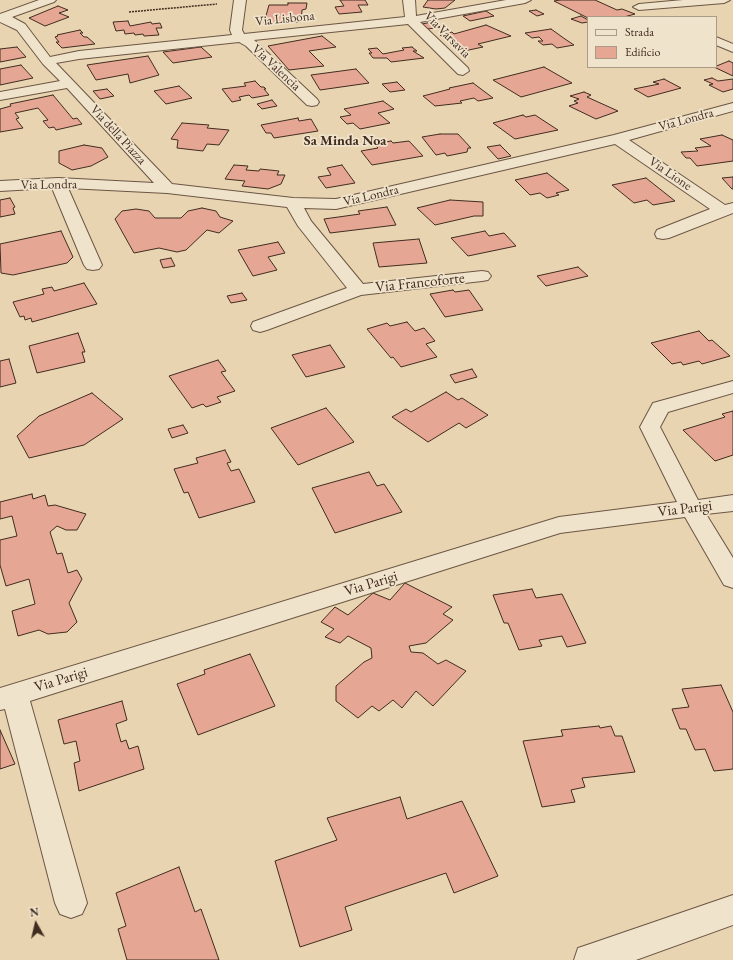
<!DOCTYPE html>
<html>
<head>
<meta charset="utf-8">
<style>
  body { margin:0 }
  #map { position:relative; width:733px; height:960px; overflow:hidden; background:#e8d4b0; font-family:"EB Garamond",serif }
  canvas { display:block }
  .legend { position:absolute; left:587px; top:16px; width:130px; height:52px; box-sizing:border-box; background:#f0e3cc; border:1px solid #aa9a87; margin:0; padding:5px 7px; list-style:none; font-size:12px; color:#412c20 }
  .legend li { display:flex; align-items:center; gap:8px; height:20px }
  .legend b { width:20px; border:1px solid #aa9a87 }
  .north { position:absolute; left:16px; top:904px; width:40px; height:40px; -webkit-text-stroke:3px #f0e3cc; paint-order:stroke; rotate:352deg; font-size:11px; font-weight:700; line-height:16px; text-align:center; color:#412c20 }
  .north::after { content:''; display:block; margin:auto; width:14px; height:18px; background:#412c20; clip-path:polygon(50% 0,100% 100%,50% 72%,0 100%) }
</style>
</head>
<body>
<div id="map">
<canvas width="733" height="960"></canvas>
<ul class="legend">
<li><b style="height:5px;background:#f0e3cc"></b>Strada</li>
<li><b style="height:11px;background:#e5a793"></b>Edificio</li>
</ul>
<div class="north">N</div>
</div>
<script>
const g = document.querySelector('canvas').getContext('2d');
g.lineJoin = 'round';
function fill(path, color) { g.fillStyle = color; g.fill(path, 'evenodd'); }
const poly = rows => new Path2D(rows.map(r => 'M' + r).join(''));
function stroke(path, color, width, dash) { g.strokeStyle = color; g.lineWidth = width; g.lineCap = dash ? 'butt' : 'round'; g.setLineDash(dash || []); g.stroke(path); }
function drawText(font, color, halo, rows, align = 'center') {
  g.font = font + ' "EB Garamond",serif'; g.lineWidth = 3.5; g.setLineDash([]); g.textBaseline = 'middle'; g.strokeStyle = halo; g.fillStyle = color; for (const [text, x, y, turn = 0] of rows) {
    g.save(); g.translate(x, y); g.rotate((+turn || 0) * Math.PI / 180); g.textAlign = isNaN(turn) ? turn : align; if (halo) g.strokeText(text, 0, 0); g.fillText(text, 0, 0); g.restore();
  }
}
const building = poly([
  [340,0,365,0,368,5,358,5,362,12,339,14,335,7,344,6,340,0],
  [428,0,455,0,445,8,436,9,423,7,428,0],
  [560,0,595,0,617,10,622,9,635,14,624,17,588,18,554,1,560,0],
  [288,3,307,3,306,9,302,10,301,22,264,23,269,5,288,5,288,3],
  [58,6,68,10,59,13,69,17,45,26,29,18,58,6],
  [536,10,544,14,537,16,529,11,536,10],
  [486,11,494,16,470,21,463,16,486,11],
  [581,16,588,20,588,22,582,23,571,19,581,16],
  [128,21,130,26,151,22,152,24,160,23,162,28,156,28,159,35,144,36,143,34,135,35,134,33,125,34,124,30,116,31,113,22,128,21],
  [432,22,440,27,428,29,422,24,432,22],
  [486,25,511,36,478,44,483,47,464,51,440,35,452,32,454,34,486,25],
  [551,29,565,39,574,45,557,48,552,44,543,45,538,41,543,41,539,37,532,38,525,33,551,29],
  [80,30,83,33,80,33,84,37,87,37,95,44,62,48,56,42,59,42,55,37,58,36,57,35,80,30],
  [322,36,336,47,309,51,324,66,289,70,268,46,322,36],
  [17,47,26,57,0,62,0,49,17,47],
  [201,47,212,57,173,63,163,52,201,47],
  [412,47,417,51,413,51,424,58,391,62,387,58,373,58,369,53,372,53,368,49,377,48,383,54,404,50,402,48,412,47],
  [148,56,159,75,130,83,128,74,96,80,87,65,148,56],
  [729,61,733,63,733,76,714,67,729,61],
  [21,65,33,78,0,85,0,69,21,65],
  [544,67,572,83,521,97,493,80,544,67],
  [356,69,369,83,320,90,311,75,356,69],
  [712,78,718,81,733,79,733,89,723,92,709,85,713,84,704,80,712,78],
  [664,79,681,88,648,97,634,89,659,84,653,82,664,79],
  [255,81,261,87,264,87,266,89,264,89,269,95,252,98,249,95,239,97,241,100,232,102,222,89,246,86,244,83,255,81],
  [397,82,405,90,390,92,382,84,397,82],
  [473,83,493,98,478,101,474,98,460,101,462,103,435,106,423,96,450,89,449,88,473,83],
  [179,86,192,98,166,104,154,91,179,86],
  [107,89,114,96,100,99,93,91,107,89],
  [584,92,591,95,587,97,618,111,596,119,569,106,578,103,574,101,579,99,570,96,584,92],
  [53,95,73,119,77,118,82,124,56,130,54,127,49,128,43,121,48,120,38,108,15,113,19,118,16,119,23,128,0,132,0,109,11,106,10,104,53,95],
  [272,100,277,106,262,109,257,104,272,100],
  [383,101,394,109,378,113,390,123,360,129,353,123,347,124,340,117,351,115,344,109,383,101],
  [523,115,526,117,535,115,558,130,515,139,493,123,523,115],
  [298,118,299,121,311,119,318,131,274,138,271,133,266,133,261,125,298,118],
  [182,123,209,125,207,128,229,130,219,145,207,144,203,151,177,148,178,140,171,139,182,123],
  [440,134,458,134,471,148,468,148,467,152,447,156,445,153,436,155,422,137,440,134],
  [722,135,733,140,733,161,697,166,690,158,686,158,681,152,698,151,695,148,711,146,700,139,722,135],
  [391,141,393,143,409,141,423,156,372,165,361,151,378,148,374,144,391,141],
  [84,145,102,148,108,157,91,166,72,170,59,163,59,151,84,145],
  [500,145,511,156,498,159,487,147,500,145],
  [234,165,248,166,246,170,259,171,260,169,279,171,277,175,285,175,281,184,268,189,242,186,245,181,225,179,234,165],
  [342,165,355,183,326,188,318,177,331,175,327,168,342,165],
  [547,173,569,190,556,193,559,195,547,198,540,193,530,195,515,180,547,173],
  [733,177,733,189,732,189,722,178,733,177],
  [646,178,675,201,653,205,647,200,634,203,612,185,646,178],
  [10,198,15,207,13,208,15,214,0,217,0,200,10,198],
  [450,200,483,202,483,216,474,216,435,225,417,208,450,200],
  [387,207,396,225,330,233,324,219,360,214,358,211,387,207],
  [202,208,216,211,220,217,233,221,219,233,207,230,186,250,177,252,159,248,134,253,115,219,122,211,136,209,149,211,155,218,181,218,188,211,202,208],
  [61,231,73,257,67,263,13,275,1,273,0,244,61,231],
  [485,231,489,236,504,233,516,246,468,256,451,238,485,231],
  [419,239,427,263,379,267,373,243,419,239],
  [278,242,285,253,268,257,277,270,253,276,238,250,278,242],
  [171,258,175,266,163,268,160,260,171,258],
  [578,267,588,276,546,286,537,276,578,267],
  [84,283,97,304,32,322,31,318,25,320,24,316,20,317,13,302,44,294,42,289,52,287,54,291,84,283],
  [453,290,455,292,469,290,483,310,445,317,430,294,453,290],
  [242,293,247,300,231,303,227,296,242,293],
  [407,322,415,331,424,328,435,341,426,344,437,357,401,367,393,357,391,358,367,329,387,323,390,326,407,322],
  [699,331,709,341,712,340,730,356,702,364,699,361,683,365,681,362,672,364,651,343,699,331],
  [78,333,85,352,82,352,85,362,37,373,29,346,78,333],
  [330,345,345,367,306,377,292,355,330,345],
  [9,359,16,383,0,387,0,361,9,359],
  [218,360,226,371,221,372,235,391,217,397,221,402,206,407,203,404,192,408,169,376,218,360],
  [472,369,477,377,455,383,450,375,472,369],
  [446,392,458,400,462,398,488,415,466,428,459,423,428,442,392,417,406,409,411,412,446,392],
  [92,393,123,419,84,445,29,458,17,436,39,416,92,393],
  [326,408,354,442,298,465,271,428,326,408],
  [733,411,733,455,715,461,683,430,725,417,722,414,733,411],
  [183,425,188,433,172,438,168,429,183,425],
  [225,450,231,462,227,463,231,471,239,469,255,502,199,518,188,492,184,493,174,469,198,463,196,458,225,450],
  [369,472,377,486,384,484,402,512,335,533,312,488,369,472],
  [32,494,33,499,45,495,48,506,55,505,86,514,77,530,66,530,57,526,50,532,57,554,62,553,68,573,77,570,82,579,69,603,77,622,67,632,48,634,39,630,18,636,12,611,35,604,29,579,6,586,0,565,0,540,17,536,12,516,0,519,0,502,32,494],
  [405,583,452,607,443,614,453,620,426,643,409,646,411,652,423,653,438,664,446,660,466,671,433,706,416,691,402,708,393,700,379,711,372,706,358,718,336,701,336,686,364,662,372,658,371,648,348,636,340,643,325,637,334,629,321,622,335,607,348,615,373,593,390,600,405,583],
  [532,589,536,598,562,594,586,643,567,647,562,636,539,640,542,646,519,650,508,623,504,623,493,595,532,589],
  [250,654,275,706,198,735,177,684,205,674,204,670,250,654],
  [721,685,733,712,733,769,714,771,705,749,695,750,686,729,680,729,672,709,689,707,682,689,721,685],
  [122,701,127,720,116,724,121,742,126,740,129,749,138,746,144,769,79,791,74,763,80,761,76,741,64,744,58,720,122,701],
  [599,726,600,728,611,726,615,736,622,736,635,772,582,778,585,787,571,790,575,802,542,807,523,741,563,736,561,730,599,726],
  [0,730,15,764,0,769,0,730],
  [400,797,407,819,462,801,498,876,454,893,446,873,345,907,352,930,300,947,275,861,337,840,327,818,400,797],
  [179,867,195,912,201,909,219,960,127,960,118,929,126,926,116,893,179,867]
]);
const path = poly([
  [129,12,217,4]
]);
const minor = poly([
  [39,0,56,0,54,2,12,17,25,24,50,57,79,51,232,35,230,30,234,0,246,0,242,30,244,34,405,17,403,0,415,0,416,16,506,0,531,0,525,3,420,22,468,68,469,71,463,75,458,74,408,24,254,40,317,99,319,102,317,105,312,106,307,105,246,46,239,42,79,59,56,63,172,184,293,198,336,199,614,135,733,103,733,111,629,140,725,205,733,203,733,213,669,238,663,239,657,238,655,234,657,230,710,209,615,144,336,209,304,208,311,221,363,284,482,271,488,272,491,276,488,280,482,281,361,295,267,330,260,332,253,330,251,326,253,322,347,288,298,226,287,207,167,193,68,188,102,265,99,269,93,270,87,269,84,265,52,188,0,191,0,181,58,178,154,183,67,88,0,100,0,92,60,81,43,64,17,30,0,22,0,14,39,0],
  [683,0,730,0,724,3,639,10,633,7,639,4,683,0],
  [716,37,733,44,733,52,716,45,716,37],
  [733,381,733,393,668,412,660,427,698,500,733,495,733,511,706,514,733,558,733,588,724,585,685,517,560,533,30,701,87,903,82,914,71,918,60,914,55,903,5,709,0,710,0,688,559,517,677,502,640,427,653,403,733,381],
  [733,895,733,925,636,960,574,960,578,948,590,944,733,895]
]);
const farStreetnames = [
  ["Via Lisbona",285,19,-6],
  ["Via Varsavia",447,35,45],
  ["Via Valencia",276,68,43],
  ["Via Londra",686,120,-15],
  ["Via della Piazza",118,135,47],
  ["Via Lione",670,174,34],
  ["Via Londra",49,185,-1],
  ["Via Londra",371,196,-13]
];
const farQuarternames = [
  ["Sa Minda Noa",345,141]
];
const streetNames = [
  ["Via Francoforte",420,283,-6],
  ["Via Parigi",685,509,-7],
  ["Via Parigi",371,584,-17],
  ["Via Parigi",61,680,-17]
];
fill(building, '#e5a793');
stroke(building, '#412c20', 1);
stroke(minor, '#6b5644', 2);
stroke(path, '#412c20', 1.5, [2, 1]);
fill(minor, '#f0e3cc');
drawText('13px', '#412c20', '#f0e3cc', farStreetnames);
drawText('bold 14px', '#412c20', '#f0e3cc', farQuarternames);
drawText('15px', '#412c20', '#f0e3cc', streetNames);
</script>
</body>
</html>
